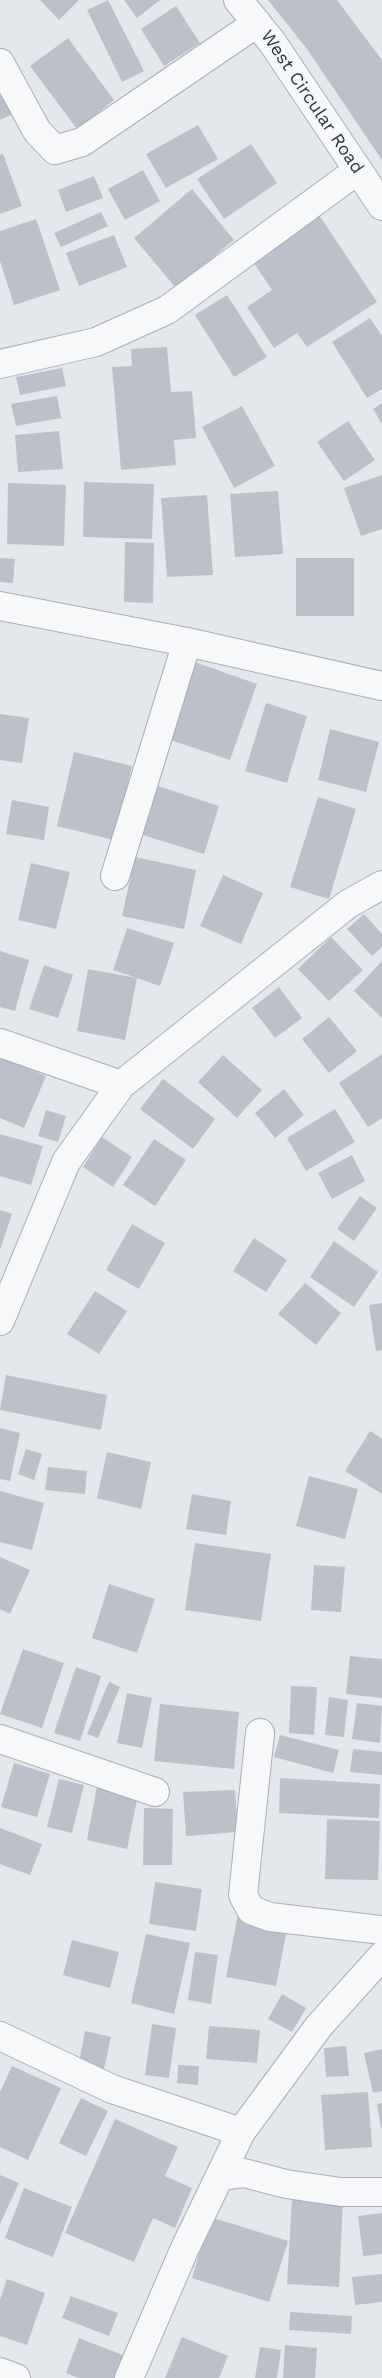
<!DOCTYPE html>
<html>
<head>
<meta charset="utf-8">
<style>
  body { margin:0 }
  canvas { display:block; background:#e4e7ec }
</style>
</head>
<body>
<canvas width="382" height="2378"></canvas>
<script>
const g = document.querySelector('canvas').getContext('2d');
g.lineJoin = 'round';
function fill(path, color) { g.fillStyle = color; g.fill(path, 'evenodd'); }
const poly = rows => new Path2D(rows.map(r => 'M' + r).join(''));
function stroke(path, color, width, dash) { g.strokeStyle = color; g.lineWidth = width; g.lineCap = dash ? 'butt' : 'round'; g.setLineDash(dash || []); g.stroke(path); }
function drawText(font, color, halo, rows, align = 'center') {
  g.font = font + ' "Work Sans",sans-serif'; g.lineWidth = 4; g.setLineDash([]); g.textBaseline = 'middle'; g.strokeStyle = halo; g.fillStyle = color; for (const [text, x, y, turn = 0] of rows) {
    g.save(); g.translate(x, y); g.rotate((+turn || 0) * Math.PI / 180); g.textAlign = isNaN(turn) ? turn : align; if (halo) g.strokeText(text, 0, 0); g.fillText(text, 0, 0); g.restore();
  }
}
const building = poly([
  [40,0,79,0,59,20],
  [108,0,144,71,122,82,87,10],
  [124,0,160,0,137,18],
  [268,0,337,0,382,60,382,160,307,49],
  [176,6,200,43,164,66,141,29],
  [68,38,114,100,77,129,30,66],
  [0,86,13,114,0,120],
  [198,125,218,159,166,188,146,154],
  [251,144,277,183,224,219,197,179],
  [3,154,22,206,0,214,0,155],
  [143,170,160,201,125,220,108,189],
  [94,176,103,198,66,212,58,190],
  [192,189,234,240,176,288,134,238],
  [101,212,108,226,61,247,54,233],
  [319,215,377,302,307,347,297,333,274,348,247,307,272,290,251,259],
  [36,219,60,290,14,305,0,261,0,231],
  [114,235,127,267,79,286,66,253],
  [227,295,267,357,234,377,195,315],
  [370,318,382,336,382,389,367,398,332,342],
  [167,347,171,392,192,391,196,438,174,440,176,465,121,470,112,367,132,366,131,349],
  [62,368,66,386,20,395,16,377],
  [57,396,61,418,16,426,11,404],
  [382,403,382,424,373,409],
  [242,406,275,466,234,488,202,427],
  [348,421,375,460,344,481,317,442],
  [59,431,63,469,18,472,15,435],
  [382,475,382,529,361,536,344,488],
  [84,482,154,484,152,539,83,537],
  [8,483,66,485,64,546,7,544],
  [278,491,283,554,235,557,230,494],
  [207,495,213,575,167,577,161,498],
  [125,542,154,543,153,603,124,602],
  [0,558,15,559,13,583,0,582],
  [296,558,354,558,354,616,296,616],
  [189,660,257,684,230,760,162,737],
  [266,703,307,716,287,783,245,771],
  [0,714,29,718,22,763,0,760],
  [330,729,379,742,366,792,318,780],
  [74,752,132,766,114,840,57,826],
  [155,785,219,806,204,854,140,834],
  [318,797,356,809,329,899,290,887],
  [12,800,49,807,44,840,6,834],
  [135,857,196,870,184,929,122,916],
  [31,863,70,872,56,929,18,920],
  [223,875,263,893,241,944,200,926],
  [364,914,382,934,382,947,372,956,347,929],
  [127,928,174,943,160,986,137,978,125,1040,77,1031,88,969,137,978,113,970],
  [331,937,363,970,329,1001,298,969],
  [0,951,29,960,15,1011,0,1007],
  [382,961,382,1018,354,991],
  [44,965,73,975,58,1018,29,1009],
  [279,987,302,1018,275,1038,252,1008],
  [329,1017,357,1051,329,1073,302,1039],
  [382,1054,382,1118,368,1127,339,1083],
  [223,1055,262,1090,237,1118,198,1082],
  [0,1057,46,1076,24,1128,0,1118],
  [163,1079,215,1119,193,1149,140,1109],
  [284,1089,304,1115,275,1138,255,1113],
  [335,1109,355,1142,306,1171,287,1138],
  [46,1110,66,1116,58,1142,38,1136],
  [0,1134,43,1146,31,1185,0,1176],
  [102,1137,132,1157,113,1187,83,1167],
  [154,1139,186,1160,155,1206,123,1185],
  [352,1155,365,1181,332,1199,318,1173],
  [360,1196,377,1208,354,1241,337,1229],
  [0,1210,12,1214,0,1250],
  [132,1224,165,1243,139,1289,106,1270],
  [254,1238,287,1260,266,1292,233,1271],
  [334,1241,378,1272,354,1307,310,1277],
  [305,1283,341,1313,316,1345,278,1314],
  [95,1291,127,1311,99,1354,67,1334],
  [382,1303,382,1350,376,1351,369,1305],
  [6,1375,107,1395,101,1430,0,1410],
  [0,1428,20,1433,10,1481,0,1479],
  [370,1431,382,1439,382,1494,345,1471],
  [26,1449,42,1454,34,1480,18,1474],
  [107,1452,151,1462,141,1509,97,1498],
  [48,1467,87,1471,85,1494,45,1490],
  [309,1476,358,1489,345,1539,296,1526],
  [0,1491,44,1503,32,1550,0,1542],
  [192,1494,231,1501,226,1535,186,1529],
  [195,1543,271,1554,261,1621,185,1610],
  [0,1557,30,1570,10,1614,0,1609],
  [314,1565,345,1567,341,1612,311,1610],
  [109,1584,155,1599,137,1653,92,1638],
  [23,1649,64,1663,42,1728,0,1714],
  [350,1656,382,1659,382,1698,346,1694],
  [76,1667,101,1676,80,1741,54,1733],
  [109,1682,120,1687,98,1738,87,1734],
  [291,1686,317,1687,314,1735,289,1733],
  [127,1693,152,1698,142,1748,117,1743],
  [329,1697,348,1700,344,1737,325,1735],
  [357,1703,382,1706,380,1743,352,1739],
  [160,1704,239,1712,234,1769,154,1761],
  [280,1735,339,1750,333,1773,274,1757],
  [353,1749,382,1752,382,1775,350,1772],
  [14,1763,50,1774,37,1817,1,1807],
  [280,1778,380,1784,379,1818,279,1813],
  [59,1779,84,1785,72,1833,47,1827],
  [97,1786,138,1795,127,1849,87,1840],
  [235,1790,238,1832,186,1836,183,1792],
  [144,1808,173,1809,172,1865,143,1865],
  [327,1819,380,1821,378,1880,325,1879],
  [0,1828,42,1844,30,1875,0,1864],
  [155,1882,202,1889,196,1931,149,1924],
  [238,1914,288,1924,276,1986,226,1977],
  [146,1934,190,1943,174,2014,131,2003],
  [72,1940,119,1952,110,1988,63,1975],
  [195,1952,218,1955,211,2004,188,2000],
  [282,1994,306,2008,292,2032,268,2019],
  [152,2024,176,2028,169,2078,145,2075],
  [209,2026,260,2030,257,2063,206,2059],
  [85,2031,111,2037,104,2069,79,2063],
  [346,2046,349,2076,326,2077,324,2048],
  [382,2049,382,2091,373,2093,364,2053],
  [178,2065,199,2066,198,2085,177,2083],
  [12,2066,61,2088,28,2160,0,2147,0,2092],
  [368,2092,372,2147,325,2150,321,2095],
  [81,2098,108,2111,86,2156,59,2143],
  [382,2103,382,2128,381,2128,377,2104],
  [115,2119,178,2147,165,2176,192,2188,175,2228,153,2218,134,2262,65,2233],
  [0,2175,19,2183,0,2224],
  [24,2188,72,2207,53,2257,5,2238],
  [292,2198,343,2201,339,2287,287,2284],
  [382,2213,382,2254,363,2256,358,2216],
  [210,2217,288,2241,269,2302,192,2278],
  [382,2274,382,2302,355,2305,352,2277],
  [7,2279,45,2293,27,2345,0,2336,0,2300],
  [71,2296,118,2313,109,2336,62,2318],
  [290,2312,352,2316,351,2334,289,2330],
  [182,2337,228,2356,219,2378,165,2378],
  [79,2338,125,2356,116,2378,79,2378,66,2373],
  [285,2345,317,2348,315,2378,283,2378],
  [260,2347,281,2350,277,2378,255,2378]
]);
const minor = poly([
  [0,63,37,131,55,150,82,142,257,23],
  [0,364,96,342,167,310,358,170],
  [0,606,187,642,382,686],
  [115,876,187,642],
  [0,1043,121,1085],
  [0,1321,66,1162,121,1085,348,904,382,885],
  [260,1733,243,1895,251,1910,270,1917,382,1930],
  [0,1739,155,1792],
  [0,2036,112,2089,241,2132],
  [220,2176,244,2173,286,2184,341,2192,382,2192],
  [0,2372,16,2378],
  [129,2378,185,2248,241,2132,319,2026,382,1956]
]);
const tertiary = poly([
  [238,0,272,42,382,206]
]);
const streetNames = [
  ["West Circular Road",312,102,56]
];
fill(building, '#bbc0ca');
stroke(minor, '#a9aeb7', 30);
stroke(tertiary, '#a9aeb7', 30);
stroke(minor, '#f7f8fa', 28);
stroke(tertiary, '#f7f8fa', 28);
drawText('18px', '#2b3445', '#f4f6f9', streetNames);
</script>
</body>
</html>
